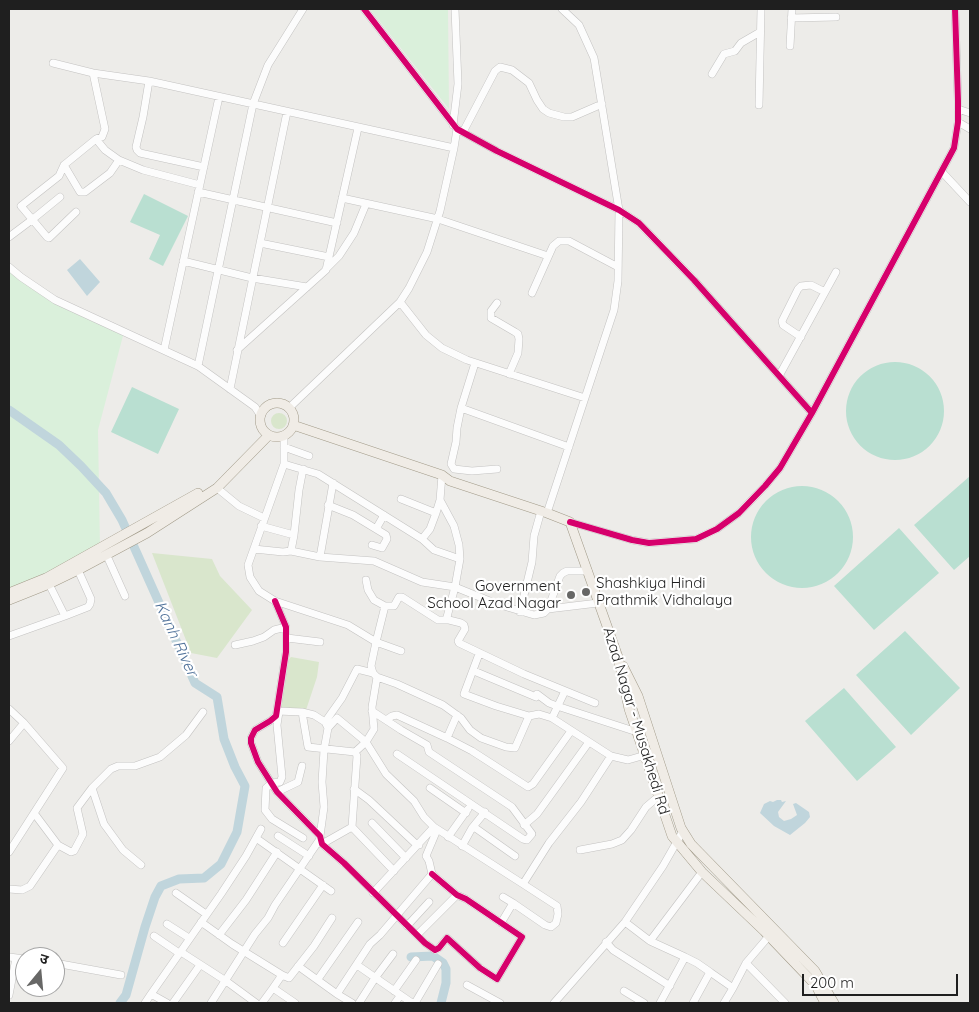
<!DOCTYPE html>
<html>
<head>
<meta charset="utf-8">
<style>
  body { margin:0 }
  #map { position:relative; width:979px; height:1012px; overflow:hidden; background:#edece9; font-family:Quicksand,"Noto Sans Devanagari",sans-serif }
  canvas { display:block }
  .frame { position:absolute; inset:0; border:10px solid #1f1f1f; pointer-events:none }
  .north { position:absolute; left:15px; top:947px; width:50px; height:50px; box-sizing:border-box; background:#fff; border:1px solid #a5a5a5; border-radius:50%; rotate:17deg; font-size:14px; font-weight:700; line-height:20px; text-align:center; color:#1f1f1f }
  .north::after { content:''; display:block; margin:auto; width:18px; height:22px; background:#676766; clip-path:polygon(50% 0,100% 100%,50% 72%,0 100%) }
  .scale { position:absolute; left:802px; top:974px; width:156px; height:22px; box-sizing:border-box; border:2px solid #1f1f1f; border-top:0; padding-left:6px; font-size:15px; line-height:18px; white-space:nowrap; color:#1f1f1f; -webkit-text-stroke:4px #fff; paint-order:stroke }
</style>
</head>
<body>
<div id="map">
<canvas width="979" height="1012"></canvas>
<div class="frame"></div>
<div class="north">उ</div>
<div class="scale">200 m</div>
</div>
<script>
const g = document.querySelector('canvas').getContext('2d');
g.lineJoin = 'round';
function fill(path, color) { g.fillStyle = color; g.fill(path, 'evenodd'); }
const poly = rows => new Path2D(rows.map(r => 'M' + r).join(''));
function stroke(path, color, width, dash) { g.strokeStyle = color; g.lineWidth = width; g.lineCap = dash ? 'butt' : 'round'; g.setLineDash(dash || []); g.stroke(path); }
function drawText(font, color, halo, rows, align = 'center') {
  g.font = font + ' Quicksand,sans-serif'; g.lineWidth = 4.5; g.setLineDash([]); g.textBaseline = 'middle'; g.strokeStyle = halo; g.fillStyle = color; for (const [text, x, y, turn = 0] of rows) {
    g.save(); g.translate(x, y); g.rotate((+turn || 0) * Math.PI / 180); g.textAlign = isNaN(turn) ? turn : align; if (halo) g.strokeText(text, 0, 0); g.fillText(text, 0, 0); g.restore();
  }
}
const grass = poly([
  '271 421a8 8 0 1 1 16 0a8 8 0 1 1-16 0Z',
  [152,553,212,559,220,576,252,610,217,658,191,653],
  [291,657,319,662,317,677,306,710,281,707,289,659]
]);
const park = poly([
  [370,9,448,9,449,109],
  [9,267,55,300,124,332,98,430,100,548,9,593]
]);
const pitch = poly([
  [144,194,188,216,163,266,149,259,160,235,130,222],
  '846 411a49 49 0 1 1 98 0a49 49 0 1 1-98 0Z',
  [132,387,179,409,158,454,111,432],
  [970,476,970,556,954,570,914,525],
  '751 537a51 51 0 1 1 102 0a51 51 0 1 1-102 0Z',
  [899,528,939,573,874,630,834,586],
  [905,631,960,688,911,735,856,675],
  [844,688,896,747,857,781,805,721]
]);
const water = poly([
  [80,259,100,282,87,296,67,270],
  [777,800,781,800,782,802,786,801,778,812,779,817,784,821,791,819,797,815,793,804,796,803,809,812,810,817,805,823,790,835,774,826,760,813,764,804,770,801,773,802]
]);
const river = poly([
  [9,410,59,445,81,466,106,493,122,520,195,683,217,697,224,739,235,767,245,786,237,832,221,864,204,878,179,879,161,886,155,897,145,927,126,995,120,1003],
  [411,957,433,956,443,963,446,969,446,983,441,1003]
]);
const minor = poly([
  [364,9,457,129,497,151,619,210,639,223,694,280,812,413],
  [791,18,836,17],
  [790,46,792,9],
  [53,63,93,73,149,81,454,148],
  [712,74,724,54,735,51,741,43,760,32],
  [149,81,143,117,136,147,137,150,140,153,204,167],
  [759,105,761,9],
  [958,109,970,113],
  [958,122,970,129],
  [453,125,458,84,455,9],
  [463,132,495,71,500,67,512,70,529,83,537,100,543,109,549,113,564,117,572,117,602,104],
  [96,139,105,150,119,160],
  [64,165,80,192,85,192,110,173,119,160,143,170,200,185],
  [942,172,970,202],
  [198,192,337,223],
  [342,198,438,219,548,256],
  [76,212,49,238,47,237,21,206,59,176,64,165,96,139,102,137,105,129,93,73],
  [9,237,33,219,60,197],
  [260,243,329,257],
  [183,261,252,278,307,287],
  [9,267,21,277,55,300,198,366,255,407,261,416],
  [326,269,339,256,354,233,366,204],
  [532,293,553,246,559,241,569,241,618,267],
  [400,302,426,335,442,348,467,360,585,398],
  [497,303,491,311,491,318,515,332,518,334,519,339,518,353,509,374],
  [801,337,783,325,782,321,798,289,801,286,811,285,825,292],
  [164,350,219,97],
  [237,350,326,270,358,128],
  [475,363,461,408,457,428,456,442,451,464,454,469,472,471,497,469],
  [198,366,253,104,268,65,303,9],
  [779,376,836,272],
  [230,389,287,112],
  [289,408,400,302,409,288,427,252,440,211,454,148,457,129],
  [461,408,569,447],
  [284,436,284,464,248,565,250,577,259,591,275,601,348,625,376,642,371,666,373,673,377,677],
  [284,447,309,456],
  [284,464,318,474,422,539,434,550,460,559],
  [442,475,440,500,454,526,459,545,460,559,455,587,497,604,534,615,544,613,548,609,560,576,563,573,567,571,588,571],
  [217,488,239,506,264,518],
  [401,499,436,513,440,500],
  [328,505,353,515,386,535,387,539,382,548,372,545],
  [547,513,614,310,618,281,619,210,594,58,579,25,562,9],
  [570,522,632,540,649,543,696,539,717,529,739,513,765,486,780,468,812,413,954,148,958,122,958,101,955,9],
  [261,526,294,535,299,490,303,469],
  [376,529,384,515],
  [422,539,430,529,436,513],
  [254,549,283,552,291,551,320,557,374,561,422,582,455,587,447,617,449,620,461,623,464,625,465,629,458,641,459,643,524,674,595,703],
  [291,551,294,535],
  [107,556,125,596],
  [320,557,333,483],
  [366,580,368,590,374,600,385,606,394,606,399,597,402,597,438,620,449,620],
  [49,584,65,616,88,607,90,604,91,599,78,570],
  [275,601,286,627,286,652,276,716,270,721,255,730,251,738,251,743,258,762,277,792,320,836,322,844,344,863,425,943,435,950,439,948,447,938,480,968,497,979,522,937,466,899,457,895,432,874],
  [385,606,376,642,401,651],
  [548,609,598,603],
  [520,612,532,562,534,536,541,511],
  [9,636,65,616],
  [287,638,320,642],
  [235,645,253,641,264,637,274,630,286,627],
  [479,654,464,694,496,706,529,716],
  [474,671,536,697,537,694,549,703,557,706,637,732],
  [9,709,24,723,63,768,9,852],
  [277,711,302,712,314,715,325,722,328,728,324,750,322,782,324,807,320,836],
  [372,711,401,730,427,745,429,752,512,807,532,834,527,840,523,839,397,754],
  [279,712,277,725,282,777,280,782,272,783,266,788,265,810,272,819,303,838],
  [302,712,308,747,355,752],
  [552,718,565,691],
  [386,720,392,716,397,715,447,738,472,751,528,787,533,784,571,731],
  [325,722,342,698,357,669,373,673],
  [447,738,457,715],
  [9,741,24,723],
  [430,788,466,813],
  [354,789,369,800,417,845,419,845],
  [277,792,298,782,302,766],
  [34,813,58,845,71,852,74,851,83,834,77,808,92,788],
  [372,823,406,858],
  [524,825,537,814,589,742],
  [352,827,394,871],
  [434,827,523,884,549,843,581,802,611,756],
  [474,827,515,856],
  [278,836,309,856],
  [448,837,468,809],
  [256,838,331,891],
  [322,844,352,827,357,756,355,752,366,742,337,718,328,728],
  [462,846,472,828,485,812],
  [580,850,612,844,622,840,631,830,646,807,659,796],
  [141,865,123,850,104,824,92,788,111,769,118,766,135,766,160,757,186,735,203,712],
  [9,889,22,890,30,886,58,845],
  [176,893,206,914],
  [373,893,434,827,424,817,414,801,386,774,366,742,374,729,372,707,377,677,397,684,443,705,461,718,470,730,481,738,506,747,515,748,529,716,539,714,552,718,611,756,628,760,656,752],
  [513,903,545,925,551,927,556,923,558,914,557,906,523,884],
  [201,922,232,944,282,975,273,988,295,1003],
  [625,922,650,941],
  [501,923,513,903,503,897],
  [167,924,189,938],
  [407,926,429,902],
  [219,935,246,900,277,852],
  [417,935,457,895],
  [154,936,179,953],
  [606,942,613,950,670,986],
  [283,943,323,885],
  [181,952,226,981,256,1003],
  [9,957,25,959],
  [685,957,697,963,710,972,693,1003],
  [55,963,121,975],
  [746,963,785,1003],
  [357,965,412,1003],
  [298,966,337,994,370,944,380,935,432,874,429,861,426,856,437,830],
  [710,972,733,988,724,1003],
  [282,975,289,978,314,946,332,918],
  [318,979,358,922],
  [467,985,500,1003],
  [733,988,746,963,769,936],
  [394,991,416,960],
  [624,991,644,1003],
  [337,994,352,1003],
  [9,995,16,958],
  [145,1003,151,994],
  [167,1003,151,994,221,894,246,856,261,829],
  [173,1003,200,965],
  [211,1003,255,934,268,918,275,905,320,839],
  [262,1003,273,988],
  [359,1003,375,978,393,954],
  [395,1003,400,996],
  [415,1003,438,964],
  [554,1003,625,922,663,866,683,831],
  [660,1003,685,957,650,941,702,872]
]);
const major = poly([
  '260 420a17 17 0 1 1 34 0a17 17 0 1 1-34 0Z',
  [293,425,442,475,450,481,547,513,570,522,618,657,629,709,672,836,702,872,764,931,807,976,816,986,825,1003],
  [9,593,46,578,198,493],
  [9,600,49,584,78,570,147,533,217,488,269,435],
  [623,666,638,696,681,828,691,844,815,971,834,1003]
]);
const cycleway = poly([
  [364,9,457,129,497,151,619,210,639,223,694,280,812,413],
  [570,522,632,540,649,543,696,539,717,529,739,513,765,486,780,468,812,413,954,148,958,122,958,101,955,9],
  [275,601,286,627,286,652,276,716,270,721,255,730,251,738,251,743,258,762,277,792,320,836,322,844,344,863,425,943,435,950,439,948,447,938,480,968,497,979,522,937,466,899,457,895,432,874]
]);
const markers = [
  [586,592,5,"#676766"],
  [571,595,5,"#676766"]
];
const poiNames = [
  ["Shashkiya Hindi",596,583],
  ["Prathmik Vidhalaya",596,600],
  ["Government",561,586,"right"],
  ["School Azad Nagar",561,603,"right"]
];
const streetNames = [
  ["Azad Nagar - Musakhedi Rd",636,721,73]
];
const waterNames = [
  ["Kanh River",176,639,65]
];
fill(grass, '#d9e6cc');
fill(park, '#daf0db');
fill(pitch, '#b9dfd1');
fill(water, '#c0d5dc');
stroke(river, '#c0d5dc', 9);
stroke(minor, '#c3c2c1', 8);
stroke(major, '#a19a88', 10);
stroke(minor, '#fcfcfc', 7);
stroke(major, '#f0ece6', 9);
stroke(cycleway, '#d6006c', 6);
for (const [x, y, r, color] of markers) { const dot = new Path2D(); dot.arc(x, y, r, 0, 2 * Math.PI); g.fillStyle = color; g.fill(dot); stroke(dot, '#fff', 2); }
drawText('15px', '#1f1f1f', '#fff', poiNames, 'left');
drawText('15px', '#1f1f1f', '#fff', streetNames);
drawText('italic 16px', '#54759c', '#fff', waterNames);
</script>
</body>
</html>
